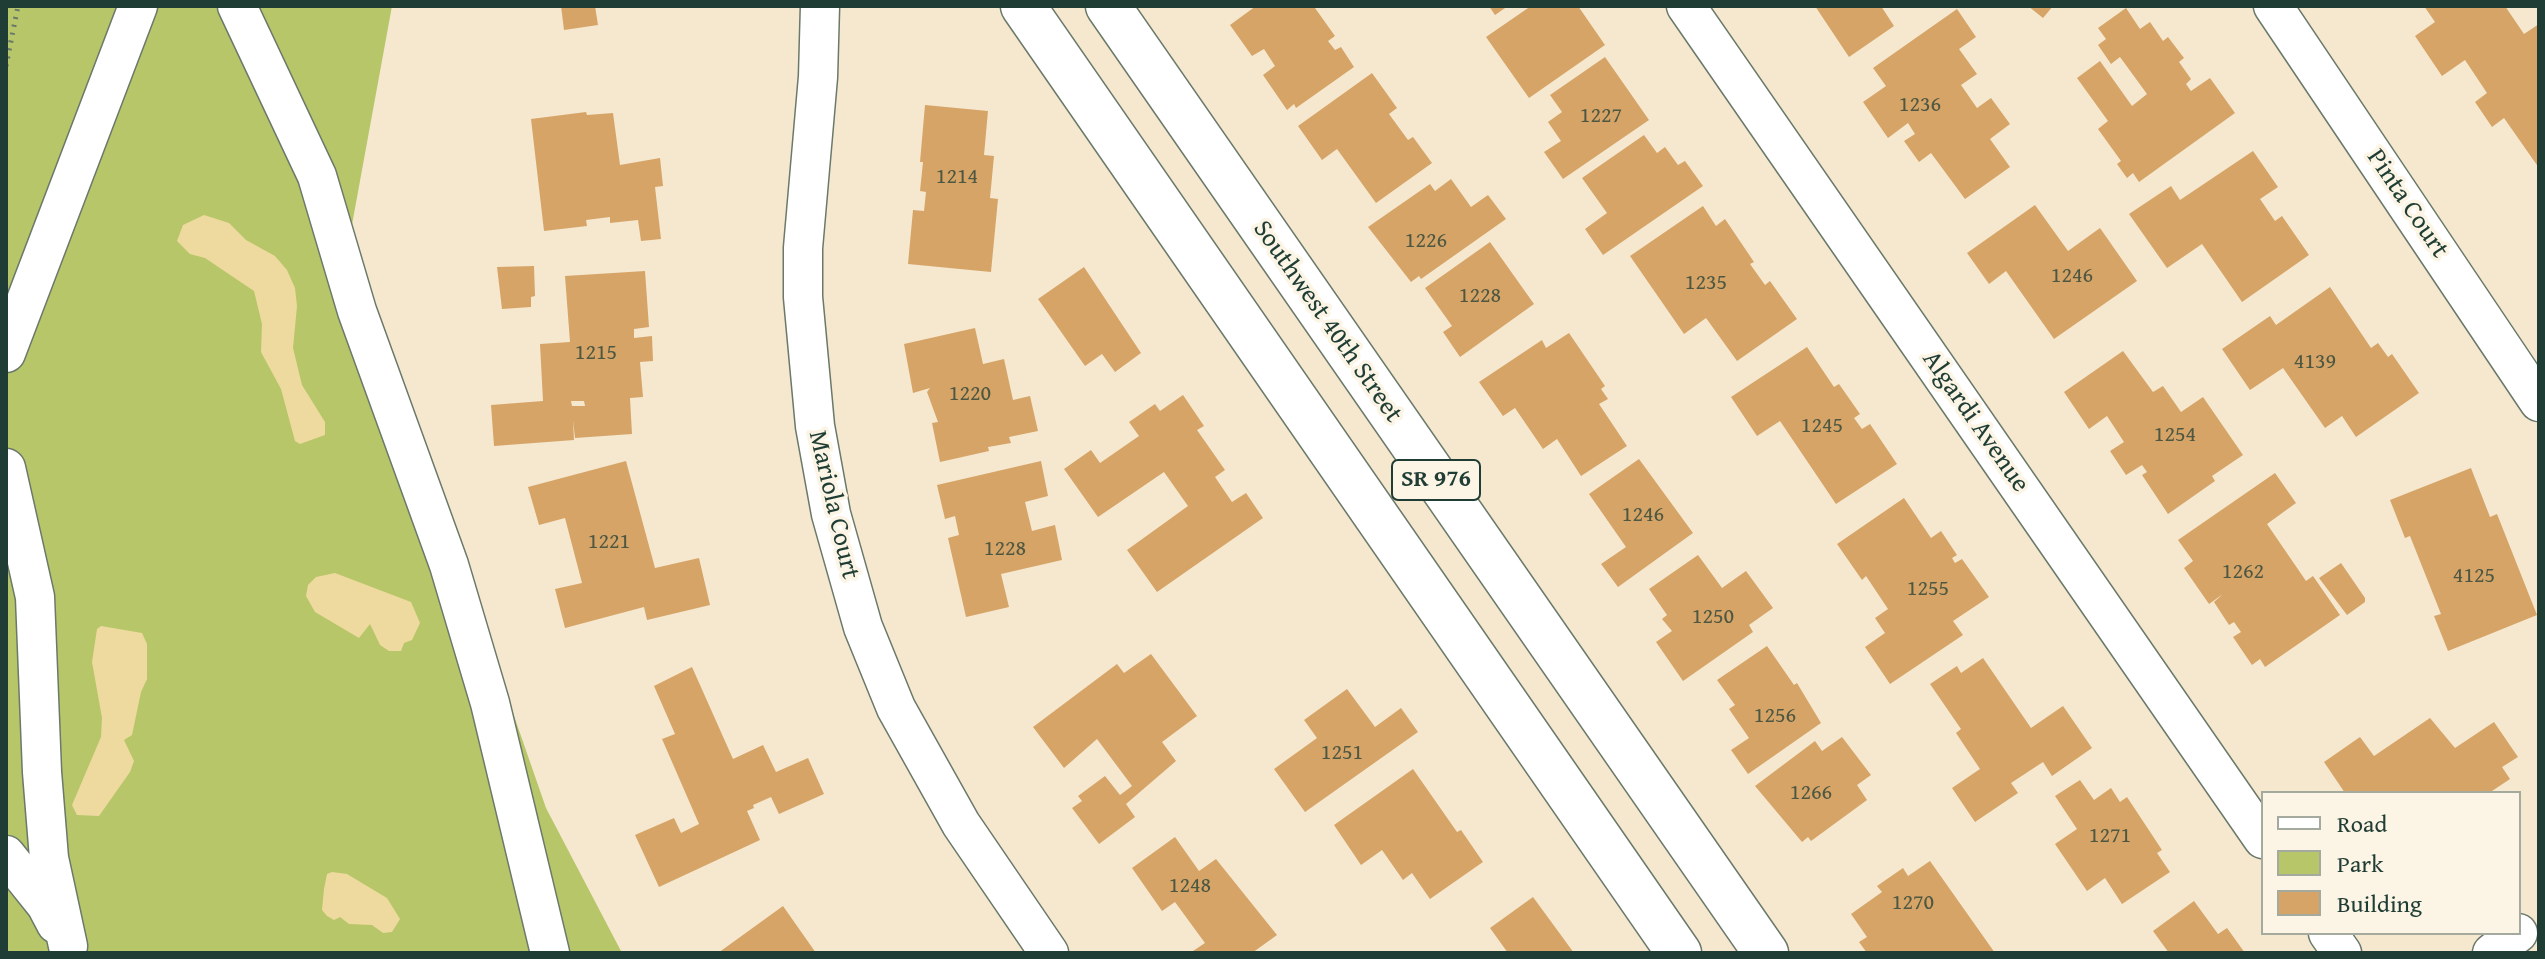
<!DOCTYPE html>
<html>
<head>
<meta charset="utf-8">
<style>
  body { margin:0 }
  #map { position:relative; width:2545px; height:959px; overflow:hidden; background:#f5e8cf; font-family:"Gentium Book Plus",serif }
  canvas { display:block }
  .frame { position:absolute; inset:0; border:8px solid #1f3d34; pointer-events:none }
  .legend { position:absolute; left:2261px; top:791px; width:260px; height:144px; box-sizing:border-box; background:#fcf5e5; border:2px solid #a4ab9e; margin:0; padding:10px 14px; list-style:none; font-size:24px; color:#1f3d34 }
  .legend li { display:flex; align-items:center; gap:16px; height:40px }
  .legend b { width:40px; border:2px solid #a4ab9e }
</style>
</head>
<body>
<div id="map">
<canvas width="2545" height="959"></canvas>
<div class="frame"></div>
<ul class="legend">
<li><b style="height:10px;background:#fff"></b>Road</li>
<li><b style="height:22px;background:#b7c668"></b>Park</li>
<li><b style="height:22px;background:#d6a467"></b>Building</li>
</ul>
</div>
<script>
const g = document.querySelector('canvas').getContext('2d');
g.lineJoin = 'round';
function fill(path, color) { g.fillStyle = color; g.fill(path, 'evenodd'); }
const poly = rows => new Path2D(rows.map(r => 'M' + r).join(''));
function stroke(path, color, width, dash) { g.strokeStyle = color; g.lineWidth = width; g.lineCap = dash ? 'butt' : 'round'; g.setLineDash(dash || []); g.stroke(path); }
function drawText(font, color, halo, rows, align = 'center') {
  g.font = font + ' "Gentium Book Plus",serif'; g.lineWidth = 7; g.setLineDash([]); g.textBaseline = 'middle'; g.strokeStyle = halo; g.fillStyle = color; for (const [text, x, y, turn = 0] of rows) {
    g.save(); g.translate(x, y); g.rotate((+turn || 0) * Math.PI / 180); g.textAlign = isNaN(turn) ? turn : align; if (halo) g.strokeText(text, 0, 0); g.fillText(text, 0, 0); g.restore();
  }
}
const green = poly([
  [6,6,392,6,349,241,546,808,622,953,6,953]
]);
const sand = poly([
  [204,215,229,223,246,240,275,256,287,270,295,288,297,306,293,348,302,385,325,422,325,435,300,444,295,441,281,389,261,352,262,324,254,291,205,258,190,254,177,241,183,225],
  [335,573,411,602,420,623,412,640,404,643,401,651,389,651,380,645,370,624,359,638,315,612,306,596,308,585,316,577],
  [101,626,142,633,147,644,147,679,141,692,132,735,124,740,134,761,130,772,99,816,77,815,72,805,101,737,102,718,92,662,97,629],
  [332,872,347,874,387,898,400,919,392,932,383,933,372,925,349,924,340,917,334,920,327,916,322,910,324,889,327,874]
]);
const building = poly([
  [561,6,595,6,598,25,564,30],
  [1256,6,1319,6,1315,8,1335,36,1328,41,1335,50,1341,47,1354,67,1296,108,1294,104,1287,110,1263,75,1275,66,1264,49,1252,56,1230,25],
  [1489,6,1508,6,1495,15],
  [1531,6,1578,6,1605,45,1529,98,1486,37],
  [1815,6,1881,6,1894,26,1849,57],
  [2028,6,2053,6,2043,18],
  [2424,6,2505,6,2524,34,2539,24,2539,168,2504,118,2492,127,2475,102,2487,93,2465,60,2442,76,2415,36,2435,22],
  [2126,8,2140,29,2150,22,2163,41,2168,37,2184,58,2179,62,2191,79,2186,84,2191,91,2210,78,2235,113,2139,182,2133,173,2127,178,2117,164,2121,161,2098,129,2108,121,2077,78,2100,61,2132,106,2147,94,2120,57,2111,64,2098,45,2106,39,2098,28],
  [1957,9,1976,37,1959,49,1977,74,1961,85,1977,108,1991,98,2010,124,1990,139,2010,167,1965,199,1931,153,1919,162,1904,141,1915,134,1908,123,1888,138,1863,102,1886,86,1873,68],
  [1605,57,1649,120,1563,179,1544,152,1561,141,1548,122,1562,112,1550,95],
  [1372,73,1397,108,1389,114,1408,140,1413,137,1432,163,1376,203,1337,149,1322,160,1298,126],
  [925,105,988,111,984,155,994,156,990,198,998,199,991,272,908,264,913,210,924,211,926,192,920,191,923,162,920,162],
  [586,112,587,115,613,113,620,165,660,158,663,186,655,187,661,239,641,241,638,220,610,223,610,217,586,220,587,226,544,231,531,119],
  [1644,135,1657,153,1665,147,1678,165,1685,161,1703,186,1603,255,1585,229,1607,213,1582,178],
  [2253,151,2278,187,2260,199,2275,221,2282,216,2309,255,2242,302,2202,244,2167,268,2129,214,2171,186,2180,200],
  [1451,179,1471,207,1488,195,1506,219,1421,279,1419,276,1411,282,1368,227,1430,184,1435,191],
  [2035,205,2068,251,2100,228,2137,281,2054,339,2006,271,1989,284,1967,253],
  [1703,206,1716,226,1725,219,1754,262,1750,264,1765,285,1770,281,1797,319,1737,361,1706,318,1684,334,1630,256],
  [1490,242,1534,304,1460,357,1443,332,1452,326,1425,288],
  [534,266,535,296,531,297,531,307,502,309,497,267],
  [1084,267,1141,353,1115,372,1102,354,1085,366,1038,299],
  [645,271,649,327,634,329,634,338,652,336,653,361,640,362,643,397,630,398,632,434,575,438,573,420,574,440,494,446,491,405,543,401,540,344,570,342,565,276],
  [571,401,584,401,585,406,572,406],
  [2330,287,2371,348,2378,343,2388,357,2392,354,2419,393,2356,437,2342,416,2325,428,2283,368,2250,390,2222,349,2270,316,2276,325],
  [975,328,983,364,1004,359,1013,400,1030,396,1038,431,1009,437,1011,443,988,447,989,451,940,462,932,423,938,422,927,392,930,388,913,393,904,344],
  [1569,333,1605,386,1601,389,1608,399,1599,404,1627,446,1581,476,1557,439,1543,449,1515,408,1503,416,1479,382,1542,340,1546,348],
  [1807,347,1834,387,1839,384,1860,414,1854,418,1862,429,1870,424,1897,464,1836,504,1780,421,1757,436,1731,397],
  [2123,351,2153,392,2163,386,2181,412,2203,397,2243,455,2212,476,2215,481,2168,514,2142,475,2147,472,2142,465,2126,475,2110,451,2124,442,2107,416,2089,429,2064,392],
  [1183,395,1204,426,1197,430,1225,470,1215,477,1232,502,1246,493,1263,518,1157,592,1127,550,1188,506,1164,472,1098,517,1064,469,1091,450,1100,463,1139,436,1129,422,1155,404,1160,411],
  [1639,459,1693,533,1618,587,1601,564,1626,547,1589,494],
  [626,461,655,568,699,558,710,605,647,620,644,607,565,628,555,589,582,583,565,518,539,525,528,487],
  [1041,461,1048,496,1025,502,1032,531,1055,525,1062,560,1001,574,1009,607,966,617,948,538,959,535,955,516,945,519,937,485],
  [2471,468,2490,517,2497,514,2537,615,2448,651,2434,616,2441,614,2410,536,2405,538,2390,500],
  [2275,473,2296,503,2267,524,2306,581,2313,576,2340,615,2265,667,2260,659,2252,665,2233,637,2241,632,2234,622,2229,625,2214,602,2223,594,2209,604,2184,568,2193,561,2178,540],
  [1904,498,1931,538,1941,531,1957,555,1952,558,1955,563,1962,559,1989,597,1953,621,1963,635,1890,684,1865,647,1885,633,1875,618,1888,609,1866,576,1862,580,1837,544],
  [1698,555,1722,588,1746,571,1773,608,1749,625,1753,632,1683,681,1656,642,1672,631,1662,619,1667,615,1649,589],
  [2341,563,2365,598,2365,602,2347,615,2319,578],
  [1767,646,1794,685,1797,683,1821,723,1748,774,1731,750,1749,738,1729,709,1735,705,1717,680],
  [1151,654,1197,716,1162,742,1176,761,1126,804,1135,817,1099,844,1072,808,1082,801,1078,796,1105,776,1120,795,1132,786,1097,739,1064,768,1033,727,1117,664,1124,673],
  [1983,658,2031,728,2063,706,2092,748,2052,776,2043,762,2011,783,2018,793,1975,822,1952,788,1980,769,1956,733,1961,729,1930,684,1957,666,1961,673],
  [692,667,733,759,763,745,776,772,808,758,824,794,779,814,771,797,753,805,754,808,747,811,760,840,659,887,635,835,674,818,681,833,699,824,662,739,675,734,654,686],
  [1347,689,1375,727,1401,708,1418,732,1305,812,1274,769,1317,738,1304,720],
  [2430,718,2455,748,2494,722,2518,757,2502,767,2510,779,2489,793,2345,793,2324,762,2360,737,2374,756],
  [1842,737,1871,775,1857,785,1867,800,1811,841,1808,837,1802,842,1755,786,1815,741,1822,751],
  [1413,769,1457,832,1461,830,1483,862,1430,899,1412,873,1403,880,1382,850,1361,865,1334,825],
  [2080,780,2094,800,2111,788,2120,802,2127,797,2162,850,2157,853,2170,872,2122,904,2105,878,2087,891,2055,844,2077,829,2055,796],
  [1175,837,1199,871,1216,859,1277,935,1252,953,1190,953,1205,943,1175,902,1162,911,1132,868],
  [1930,861,1995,953,1867,953,1859,942,1867,937,1851,914,1882,892,1877,886,1903,868,1908,876],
  [1533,897,1574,953,1508,953,1490,928],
  [2194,901,2218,934,2227,928,2245,953,2169,953,2153,931],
  [783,906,816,953,718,953]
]);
const path = poly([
  [6,66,18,6]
]);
const minor = poly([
  [237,6,317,176,357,311,449,565,490,703,550,953],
  [820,6,818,77,803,248,803,297,815,426,831,514,863,627,896,708,961,824,1049,953],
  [1686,6,2263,839],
  [2273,6,2539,402],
  [6,353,138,6],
  [6,468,35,597,42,772,49,858,68,946],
  [6,855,46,905,56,924],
  [2328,933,2342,953],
  [2492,953,2518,933]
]);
const major = poly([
  [1023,6,1679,953],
  [1108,6,1766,953]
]);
const numberNames = [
  ["1236",1920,105],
  ["1227",1601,116],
  ["1214",957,177],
  ["1226",1426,241],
  ["1246",2072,276],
  ["1235",1706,283],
  ["1228",1480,296],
  ["1215",596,353],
  ["4139",2315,362],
  ["1220",970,394],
  ["1245",1822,426],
  ["1254",2175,435],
  ["1246",1643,515],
  ["1221",609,542],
  ["1228",1005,549],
  ["1262",2243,572],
  ["4125",2474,576],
  ["1255",1928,589],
  ["1250",1713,617],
  ["1256",1775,716],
  ["1251",1342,753],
  ["1266",1811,793],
  ["1271",2110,836],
  ["1248",1190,886],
  ["1270",1913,903]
];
const shields = [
  [1436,480,88]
];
const shieldNames = [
  ["SR 976",1436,480]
];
const streetNames = [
  ["Pinta Court",2407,204,56],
  ["Southwest 40th Street",1327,322,55],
  ["Algardi Avenue",1975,422,55],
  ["Mariola Court",833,505,77]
];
fill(green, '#b7c668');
fill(sand, '#eeda9e');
fill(building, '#d6a467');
stroke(minor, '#6a796a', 41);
stroke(major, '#6a796a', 47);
stroke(path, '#6a796a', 5, [2, 6]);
stroke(minor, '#fff', 38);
stroke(major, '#fff', 44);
drawText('22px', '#4d5741', null, numberNames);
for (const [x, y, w] of shields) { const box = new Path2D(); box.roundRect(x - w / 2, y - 20, w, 40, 6); g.fillStyle = '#fcf5e5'; g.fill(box); stroke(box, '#1f3d34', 2); }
drawText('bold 24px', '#1f3d34', null, shieldNames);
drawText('26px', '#1f3d34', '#fcf5e5', streetNames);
</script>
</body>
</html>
